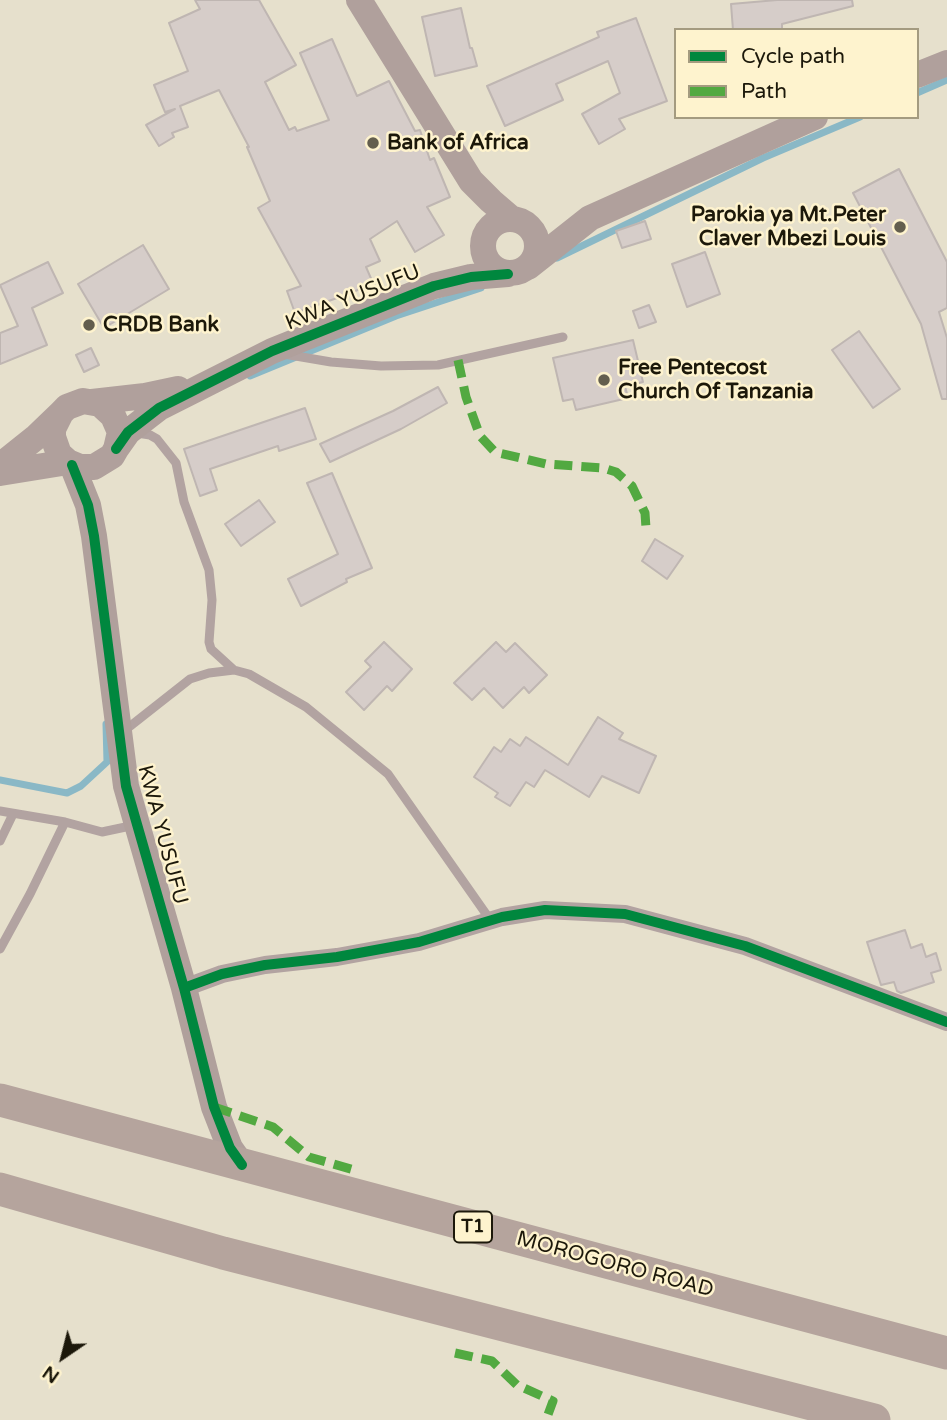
<!DOCTYPE html>
<html>
<head>
<meta charset="utf-8">
<style>
  body { margin:0 }
  #map { position:relative; width:947px; height:1420px; overflow:hidden; background:#e6e0cc; font-family:"Varela Round",sans-serif }
  canvas { display:block }
  .legend { position:absolute; left:674px; top:28px; width:245px; height:91px; box-sizing:border-box; background:#fef3ce; border:2px solid #a49b80; margin:0; padding:9px 12px; list-style:none; font-size:21px; color:#1c180a }
  .legend li { display:flex; align-items:center; gap:14px; height:35px }
  .legend b { width:35px; border:2px solid #a49b80 }
  .north { position:absolute; left:28px; top:1322px; width:70px; height:70px; -webkit-text-stroke:5px #fef3ce; paint-order:stroke; rotate:215deg; font-size:19px; font-weight:700; line-height:28px; text-align:center; color:#1c180a }
  .north::after { content:''; display:block; margin:auto; width:24px; height:32px; background:#1c180a; clip-path:polygon(50% 0,100% 100%,50% 72%,0 100%) }
</style>
</head>
<body>
<div id="map">
<canvas width="947" height="1420"></canvas>
<ul class="legend">
<li><b style="height:9px;background:#00873e"></b>Cycle path</li>
<li><b style="height:9px;background:#52a941"></b>Path</li>
</ul>
<div class="north">N</div>
</div>
<script>
const g = document.querySelector('canvas').getContext('2d');
g.lineJoin = 'round';
const poly = rows => new Path2D(rows.map(r => 'M' + r).join(''));
function stroke(path, color, width, dash) { g.strokeStyle = color; g.lineWidth = width; g.lineCap = dash ? 'butt' : 'round'; g.setLineDash(dash || []); g.stroke(path); }
function fill(path, color) { g.fillStyle = color; g.fill(path, 'evenodd'); }
function drawText(font, color, halo, rows, align = 'center') {
  g.font = font + ' "Varela Round",sans-serif'; g.lineWidth = 5; g.setLineDash([]); g.textBaseline = 'middle'; g.strokeStyle = halo; g.fillStyle = color; for (const [text, x, y, turn = 0] of rows) {
    g.save(); g.translate(x, y); g.rotate((+turn || 0) * Math.PI / 180); g.textAlign = isNaN(turn) ? turn : align; if (halo) g.strokeText(text, 0, 0); g.fillText(text, 0, 0); g.restore();
  }
}
const stream = poly([
  [917,93,947,80],
  [557,258,763,158,860,117],
  [250,376,396,316,481,288],
  [0,780,67,793,81,786,107,762,106,724]
]);
const building = poly([
  [195,0,259,0,296,65,265,82,289,130,295,127,297,131,329,120,300,53,332,39,357,96,389,81,415,131,420,130,430,160,434,158,450,197,427,207,444,235,415,252,397,221,370,239,380,261,366,267,373,283,351,293,295,313,287,291,301,286,258,208,270,201,247,147,249,147,219,90,180,106,188,127,172,133,174,137,159,146,146,125,175,109,165,112,154,85,188,71,169,23,200,9,195,0],
  [777,0,852,0,853,6,782,24,782,30,733,30,731,4,777,0],
  [461,8,470,48,472,48,477,66,435,76,422,17,461,8],
  [636,18,667,101,619,119,625,129,599,144,582,114,620,93,608,61,556,84,563,100,505,126,487,86,599,37,597,32,636,18],
  [899,169,947,262,947,308,939,312,947,338,947,399,942,399,921,324,853,193,899,169],
  [645,221,651,239,622,248,616,231,645,221],
  [143,245,169,289,104,328,78,284,143,245],
  [705,252,720,294,687,307,672,264,705,252],
  [48,262,63,293,32,308,47,345,0,364,0,333,18,326,0,285,48,262],
  [649,305,656,322,639,328,633,311,649,305],
  [859,331,900,389,873,408,832,350,859,331],
  [633,340,643,382,625,386,628,398,576,410,573,399,563,401,553,358,633,340],
  [91,348,99,365,84,372,76,355,91,348],
  [438,387,447,403,401,429,330,462,320,444,393,411,438,387],
  [305,408,316,439,279,451,278,446,210,469,217,490,200,496,184,449,305,408],
  [332,473,372,568,346,579,347,582,301,606,288,579,338,554,307,483,332,473],
  [259,500,275,522,241,546,225,524,259,500],
  [655,539,683,556,667,579,642,561,655,539],
  [384,642,412,669,392,691,387,686,364,710,346,692,371,667,365,661,384,642],
  [496,642,506,652,515,643,547,675,529,693,524,687,503,708,484,688,472,700,454,683,496,642],
  [598,717,623,733,619,739,656,756,639,793,602,776,589,797,545,770,534,787,526,782,510,806,495,797,498,793,474,777,494,747,501,752,510,739,520,746,526,737,568,765,598,717],
  [905,930,911,948,922,944,926,957,936,953,941,970,931,973,934,982,901,993,897,991,894,982,881,985,867,942,905,930]
]);
const lane = poly([
  [284,354,331,362,381,366,438,365,563,337],
  [137,433,150,435,157,439,176,463,184,502,209,570,212,600,209,642,211,649,234,670],
  [124,731,190,679,209,673,234,670,249,674,306,707,388,774,491,921],
  [0,811,65,822,102,832,135,825],
  [0,841,13,814],
  [0,949,30,894,65,822]
]);
const street = poly([
  [184,988,222,974,265,965,337,957,419,942,502,917,545,910,625,914,745,946,947,1022]
]);
const secondary = poly([
  [359,0,471,181,491,201,512,219],
  [917,75,947,63],
  '483 246a27 27 0 1 1 54 0a27 27 0 1 1-54 0Z',
  [528,267,590,218,815,117],
  [92,402,145,396,178,389],
  [116,449,128,432,159,408,272,351,434,286,471,277,508,274],
  [72,465,88,505,94,536,126,786,184,988,214,1107,230,1148,242,1165],
  [0,466,35,438,61,413,67,407,83,401,100,404,113,416,120,432,116,449,112,456,94,467,80,467,68,462,59,454,53,437,53,429,61,413],
  [0,473,68,462]
]);
const highway = poly([
  [0,1100,947,1353],
  [0,1189,223,1253,874,1420]
]);
const quiet = poly([
  [458,360,466,397,480,436,495,452,546,464,603,468,616,472,632,486,645,513,646,528],
  [214,1107,273,1127,309,1157,354,1170],
  [455,1353,492,1361,517,1385,553,1401,546,1420]
]);
const cycleway = poly([
  [116,449,128,432,159,408,272,351,434,286,471,277,508,274],
  [72,465,88,505,94,536,126,786,184,988,214,1107,230,1148,242,1165],
  [184,988,222,974,265,965,337,957,419,942,502,917,545,910,625,914,745,946,947,1022]
]);
const markers = [
  [373,143,7,"#635e4e"],
  [900,227,7,"#635e4e"],
  [89,325,7,"#635e4e"],
  [604,380,7,"#635e4e"]
];
const shields = [
  [473,1227,38]
];
const shieldNames = [
  ["T1",473,1227]
];
const poiNames = [
  ["Bank of Africa",387,143],
  ["Parokia ya Mt.Peter",886,215,"right"],
  ["Claver Mbezi Louis",886,239,"right"],
  ["CRDB Bank",103,325],
  ["Free Pentecost",618,368],
  ["Church Of Tanzania",618,392]
];
const streetNames = [
  ["KWA YUSUFU",353,298,-22],
  ["KWA YUSUFU",162,835,75],
  ["MOROGORO ROAD",615,1265,15]
];
stroke(stream, '#8ab8c6', 7);
fill(building, '#d6cdc9');
stroke(building, '#bfb6b2', 2);
stroke(lane, '#b2a3a1', 9);
stroke(street, '#b2a3a1', 18);
stroke(secondary, '#b0a09c', 26);
stroke(highway, '#b5a49d', 33);
stroke(quiet, '#52a941', 9, [18, 9]);
stroke(cycleway, '#00873e', 10);
for (const [x, y, r, color] of markers) { const dot = new Path2D(); dot.arc(x, y, r, 0, 2 * Math.PI); g.fillStyle = color; g.fill(dot); stroke(dot, '#fef3ce', 2.5); }
for (const [x, y, w] of shields) { const box = new Path2D(); box.roundRect(x - w / 2, y - 15.5, w, 31, 5); g.fillStyle = '#fef3ce'; g.fill(box); stroke(box, '#1c180a', 2); }
drawText('bold 19px', '#1c180a', null, shieldNames);
drawText('bold 21px', '#1c180a', '#fef3ce', poiNames, 'left');
drawText('21px', '#1c180a', '#fef3ce', streetNames);
</script>
</body>
</html>
